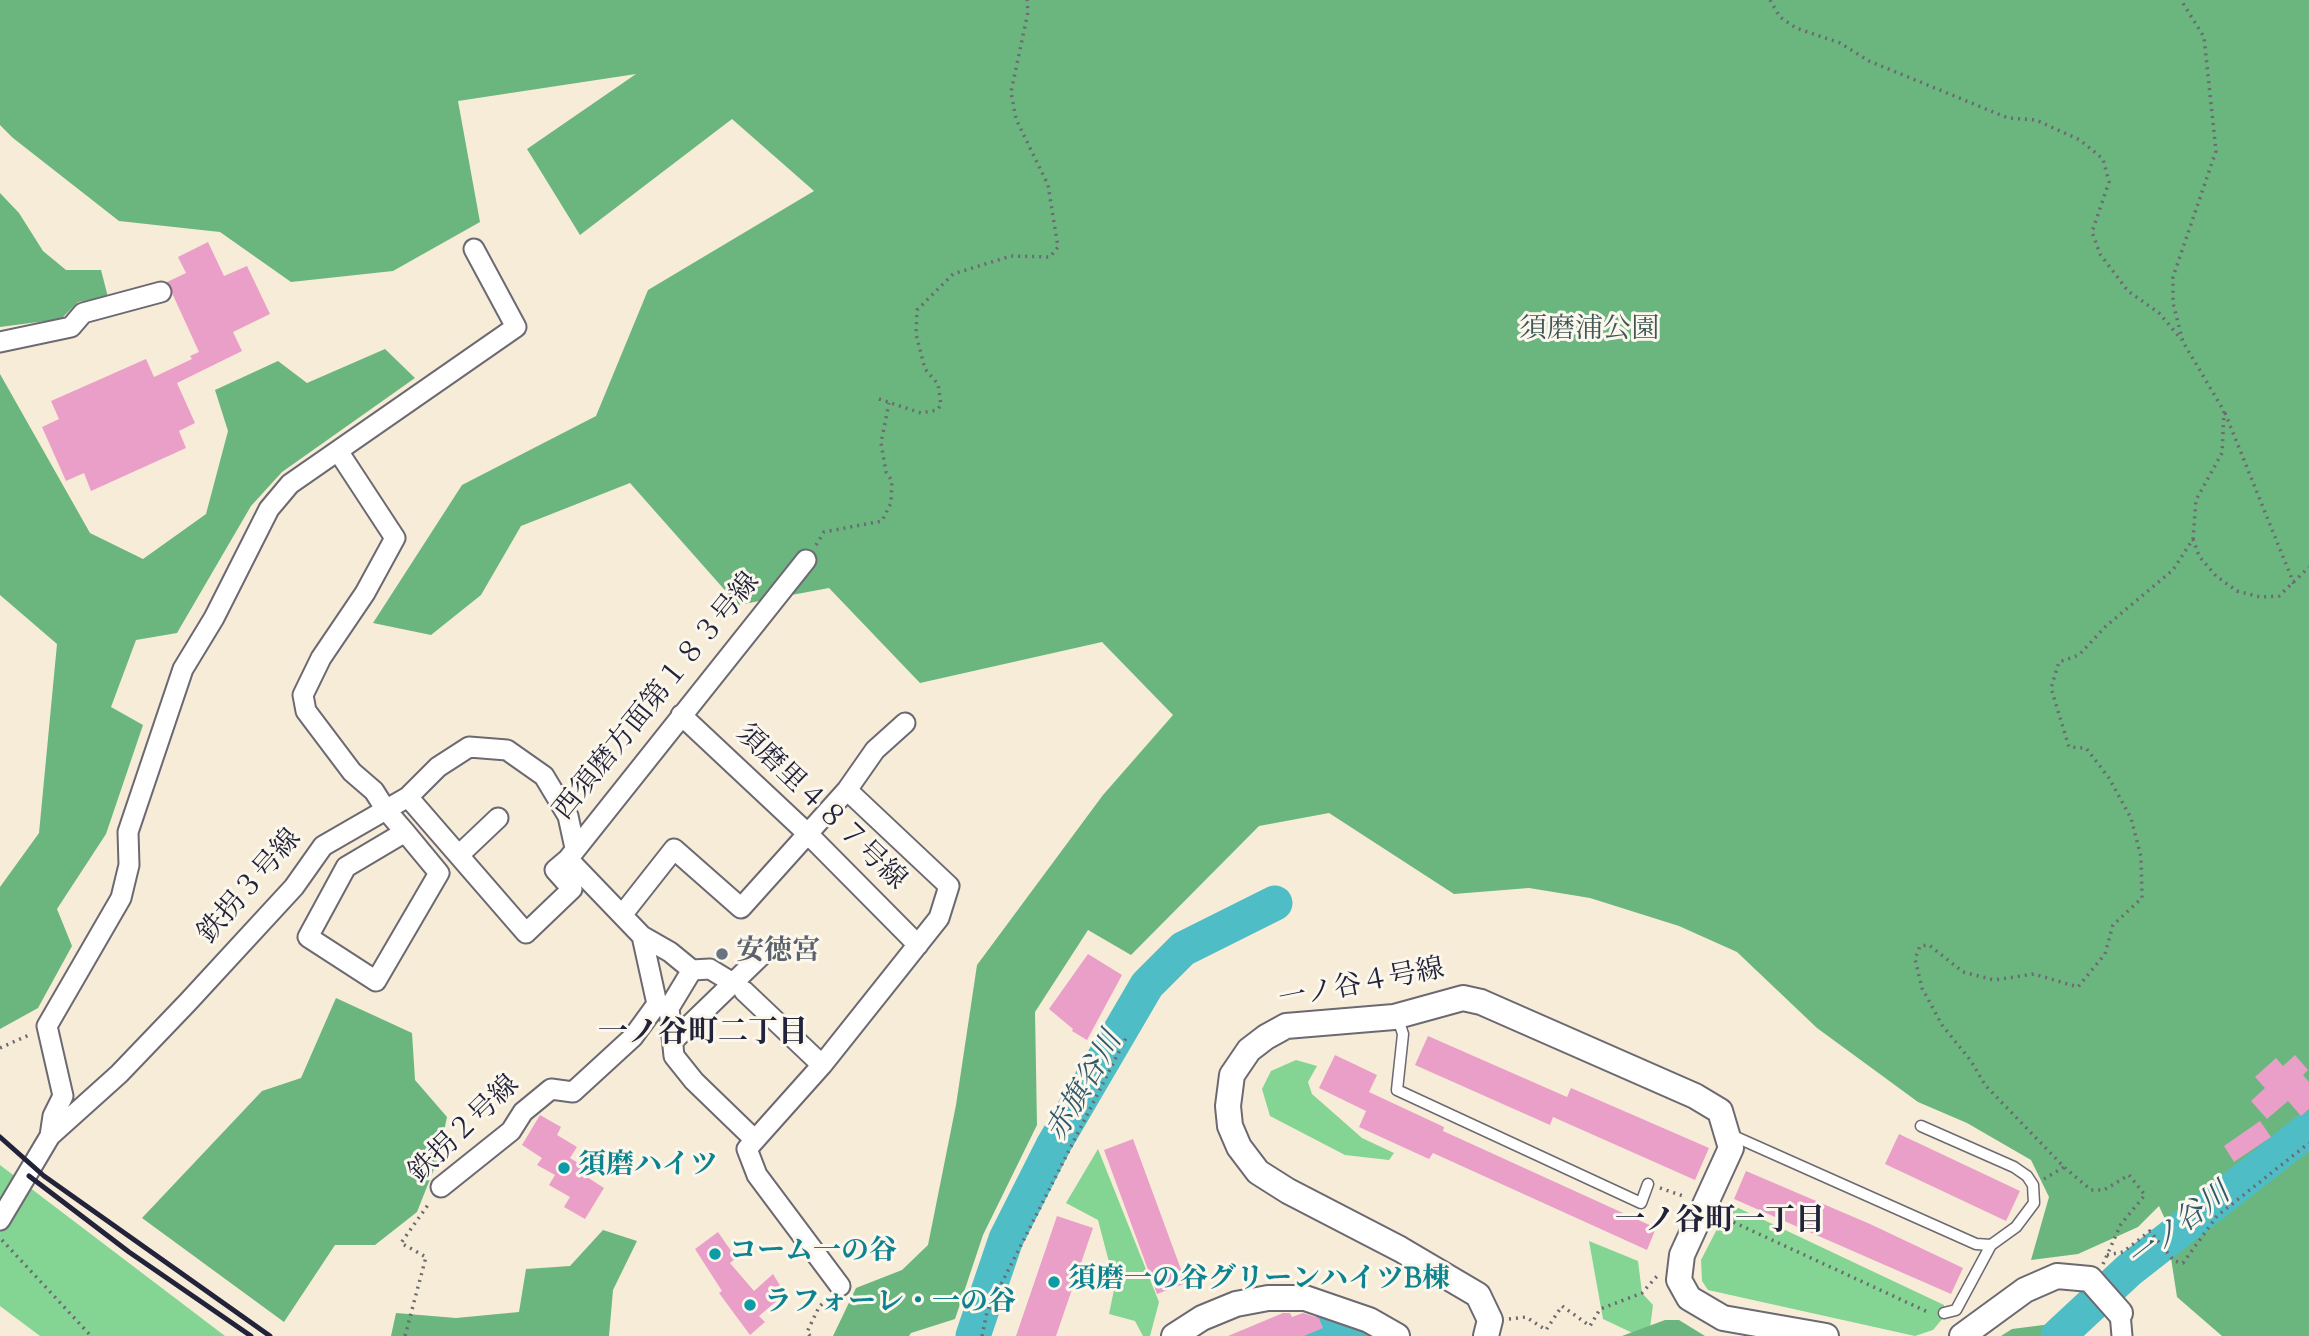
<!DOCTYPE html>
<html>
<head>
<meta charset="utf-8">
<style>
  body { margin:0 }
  canvas { display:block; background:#f6ecd7 }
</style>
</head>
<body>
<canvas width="2309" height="1336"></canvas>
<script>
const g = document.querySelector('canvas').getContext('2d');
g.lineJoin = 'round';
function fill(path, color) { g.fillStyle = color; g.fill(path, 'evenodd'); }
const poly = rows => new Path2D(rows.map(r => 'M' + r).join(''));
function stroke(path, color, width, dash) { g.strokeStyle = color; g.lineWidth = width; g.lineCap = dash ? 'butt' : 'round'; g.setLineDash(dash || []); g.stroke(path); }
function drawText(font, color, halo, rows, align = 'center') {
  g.font = font + ' "Sorts Mill Goudy","Noto Serif JP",serif'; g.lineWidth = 6; g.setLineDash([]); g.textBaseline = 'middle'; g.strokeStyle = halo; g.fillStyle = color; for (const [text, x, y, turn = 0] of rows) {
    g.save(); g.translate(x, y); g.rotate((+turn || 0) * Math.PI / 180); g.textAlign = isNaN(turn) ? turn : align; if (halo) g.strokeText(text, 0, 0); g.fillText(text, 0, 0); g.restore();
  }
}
const green = poly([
  [1296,1060,1317,1066,1308,1082,1312,1094,1362,1138,1394,1153,1389,1160,1345,1155,1270,1116,1262,1089,1271,1071],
  [1098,1149,1159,1302,1150,1336,1143,1336,1135,1321,1109,1314,1115,1285,1098,1220,1066,1203],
  [0,1165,225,1336,40,1336,0,1306],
  [1730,1204,1944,1305,1943,1318,1933,1330,1915,1336,1708,1290,1702,1281,1701,1260],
  [1589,1241,1638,1261,1642,1293,1653,1305,1649,1336,1639,1336,1603,1319]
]);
const forest = poly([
  [0,0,2309,0,2309,1336,2222,1336,2177,1297,2165,1219,2159,1206,2138,1227,2078,1254,2031,1260,2049,1197,2031,1160,1967,1123,1918,1102,1817,1028,1737,952,1679,926,1590,898,1529,888,1454,894,1329,813,1259,826,1131,955,1088,930,1035,1012,1037,1125,983,1235,955,1319,911,1333,909,1336,833,1336,856,1288,902,1270,928,1245,956,1105,977,965,1103,795,1173,715,1102,642,920,683,829,588,738,605,630,483,521,526,481,595,431,635,373,623,462,485,596,416,648,290,814,191,732,119,580,235,527,149,636,74,458,101,480,222,393,271,291,282,220,232,119,221,13,138,0,125],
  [0,193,19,213,43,251,66,270,101,270,108,297,78,302,61,319,0,327],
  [385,349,415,378,282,472,251,506,177,633,136,640,111,707,143,725,106,834,57,909,72,946,38,1008,0,1029,0,887,39,833,57,644,0,595,0,374,90,533,143,559,206,514,228,431,215,390,278,361,307,383],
  [336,998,412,1033,415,1080,447,1117,438,1159,417,1212,375,1245,335,1245,284,1322,142,1218,262,1091,301,1078],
  [603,1230,637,1241,613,1290,609,1336,391,1336,396,1313,456,1318,519,1312,526,1269,570,1266],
  [1665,1320,1679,1320,1705,1336,1622,1336],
  [2051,1324,2059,1336,2001,1336,2012,1329]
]);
const river = poly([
  [973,1336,1006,1239,1054,1144,1147,985,1183,949,1275,903],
  [1316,1336,1329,1330,1352,1330,1360,1336],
  [2058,1336,2129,1270,2309,1129]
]);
const building = poly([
  [208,242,224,276,247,266,270,314,233,332,242,351,177,383,195,423,179,431,186,448,91,491,84,473,66,481,42,427,59,419,51,401,146,359,154,377,192,359,190,356,199,352,167,282,186,273,178,257],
  [1088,954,1122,975,1087,1040,1072,1031,1073,1029,1049,1009],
  [1428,1036,1567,1097,1571,1088,1709,1148,1695,1180,1553,1117,1550,1125,1415,1065],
  [1335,1055,1377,1075,1369,1092,1444,1127,1443,1131,1656,1228,1647,1250,1433,1153,1429,1159,1359,1127,1366,1111,1319,1088],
  [2295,1055,2308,1070,2303,1075,2309,1082,2309,1109,2301,1116,2288,1101,2267,1119,2251,1101,2265,1088,2255,1077,2276,1058,2283,1066],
  [540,1115,561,1127,557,1135,577,1147,570,1158,591,1171,587,1177,604,1188,585,1219,564,1207,570,1197,549,1185,555,1175,537,1165,542,1158,522,1145],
  [2260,1121,2271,1137,2234,1162,2224,1146],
  [1899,1134,2020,1191,2006,1221,1885,1164],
  [1133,1139,1186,1283,1157,1294,1104,1150],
  [1746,1171,1870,1224,1963,1268,1951,1294,1734,1199],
  [1057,1216,1093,1228,1056,1336,1016,1336],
  [718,1232,736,1258,730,1263,754,1291,773,1274,785,1294,759,1316,765,1322,750,1335,719,1293,722,1291,695,1249],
  [1283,1313,1290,1313,1292,1317,1303,1313,1319,1318,1323,1328,1304,1336,1228,1336]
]);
const path = poly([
  [1770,0,1780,17,1796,28,1840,43,1869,61,2008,118,2036,120,2080,140,2103,159,2109,182,2092,232,2100,254,2128,291,2159,313,2182,340],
  [879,399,921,413,937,410,941,405,938,384,925,369,916,334,917,310,953,274,1011,256,1050,257,1058,247,1048,185,1016,119,1011,92,1028,12,1027,0],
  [2225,413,2294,584],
  [2193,539,2199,556,2216,576,2237,591,2260,597,2279,596,2309,567],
  [816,545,824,532,882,521,891,503,892,481,886,472,881,443,889,403],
  [0,1048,29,1035],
  [2044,1179,2064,1167],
  [1660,1188,1686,1197],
  [1723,1213,1733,1222,1930,1313],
  [2,1240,91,1336],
  [2107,1255,2123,1252,2150,1231,2174,1261,2183,1263,2217,1216,2309,1143],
  [2103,1264,2121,1224,2145,1195,2129,1175,2104,1190,2091,1190,2064,1167,1985,1085,1971,1061,1942,1025,1922,988,1915,959,1920,946,1929,945,1963,972,1994,980,2034,974,2078,987,2105,954,2113,925,2142,898,2141,857,2131,818,2109,778,2086,748,2069,747,2051,688,2059,662,2079,655,2106,626,2173,570,2193,539,2196,500,2222,453,2224,411,2183,342,2173,303,2173,277,2216,151,2204,37,2181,0],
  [1509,1319,1526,1317,1546,1330,1562,1306,1590,1326,1600,1309,1642,1293,1658,1275],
  [405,1336,426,1257,401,1243,430,1202],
  [810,1336,807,1332,819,1307,827,1299],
  [982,1336,987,1312,1126,1038]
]);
const service = poly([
  [1397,1016,1403,1034,1397,1090,1641,1203,1648,1184],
  [1729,1134,1976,1244,1991,1245,2016,1227,2034,1203,2033,1185,2027,1176,2014,1167,1921,1126],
  [1944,1313,1956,1310,1991,1245]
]);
const minor = poly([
  [0,342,71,327,83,313,161,292],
  [338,451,395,538,365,593,321,658,303,695,306,711,352,772,374,791,386,810,405,832,439,873,376,981,308,937,346,867,405,832],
  [681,715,808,834,918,945],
  [408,797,526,933,572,889,555,870,568,859,806,560],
  [459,855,498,818],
  [568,859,642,936,657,1004,669,1008,674,1056,694,1081,755,1140],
  [622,915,674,849,741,908,847,790,875,750,905,723],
  [642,936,670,952,692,970,710,969,733,983],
  [744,991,822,1065],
  [669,1008,692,970],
  [673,1041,766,951],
  [50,1136,53,1116,63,1096,47,1026,121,898,129,865,128,832,183,669,214,618,269,509,290,484,516,327,474,249],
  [441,1187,511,1131,523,1112,551,1089,573,1092,633,1037,657,1004],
  [0,1220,50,1136,119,1074,188,1002,294,887,323,846,408,797,438,767,469,747,507,750,544,776,568,816,575,848],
  [840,1286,757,1175,747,1149,822,1065,939,918,949,886,847,790],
  [2120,1313,2122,1336]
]);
const tertiary = poly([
  [1174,1336,1202,1318,1236,1304,1268,1298,1305,1298,1369,1320,1397,1336],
  [1486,1336,1490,1320,1478,1295,1400,1249,1288,1191,1258,1172,1239,1147,1230,1126,1228,1106,1232,1075,1249,1050,1266,1037,1286,1026,1394,1017,1463,998,1481,1002,1695,1096,1720,1111,1731,1148,1682,1255,1679,1280,1689,1298,1723,1318,1826,1336],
  [1962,1336,2025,1290,2057,1276,2090,1279,2120,1313]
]);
const rail = poly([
  [0,1137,44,1176,270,1336],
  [29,1176,129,1252,251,1336]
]);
const markers = [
  [722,954,7,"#6b7280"],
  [564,1168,7,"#0f9aa8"],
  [715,1254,7,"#0f9aa8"],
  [1054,1282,7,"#0f9aa8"],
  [750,1305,7,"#0f9aa8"]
];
const parkNames = [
  ["須磨浦公園",1589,332]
];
const streetNames = [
  ["西須磨方面第１８３号線",659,698,-51],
  ["須磨里４８７号線",819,809,44],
  ["鉄拐３号線",252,888,-49],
  ["一ノ谷４号線",1362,987,-11],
  ["鉄拐２号線",466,1131,-44]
];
const worshipNames = [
  ["安徳宮",736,954]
];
const cultureNames = [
  ["須磨ハイツ",578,1168],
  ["コーム一の谷",729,1254],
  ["須磨一の谷グリーンハイツB棟",1068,1282],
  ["ラフォーレ・一の谷",764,1305]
];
const neighbourhoodNames = [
  ["一ノ谷町二丁目",703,1036],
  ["一ノ谷町一丁目",1720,1224]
];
const waterNames = [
  ["赤旗谷川",1087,1088,-60],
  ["一ノ谷川",2181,1229,-38]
];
fill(green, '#84d494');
fill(forest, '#6bb67e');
stroke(river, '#4fbdc5', 35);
fill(building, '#ea9fc9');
stroke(service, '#6c6972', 13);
stroke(minor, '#6c6972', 23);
stroke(tertiary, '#6c6972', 28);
stroke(path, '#6c6972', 3.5, [2, 5]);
stroke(service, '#fff', 10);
stroke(minor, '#fff', 19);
stroke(tertiary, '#fff', 24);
stroke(rail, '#22223b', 5);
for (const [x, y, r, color] of markers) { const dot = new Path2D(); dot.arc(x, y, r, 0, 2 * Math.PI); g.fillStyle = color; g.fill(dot); stroke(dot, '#fbf7ec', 2.5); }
drawText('28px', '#3f5756', '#fbf7ec', parkNames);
drawText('28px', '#22223b', '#fbf7ec', streetNames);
drawText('bold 28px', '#5b616d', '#fbf7ec', worshipNames, 'left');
drawText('bold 28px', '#0d838f', '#fbf7ec', cultureNames, 'left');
drawText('bold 30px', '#22223b', '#fbf7ec', neighbourhoodNames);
drawText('italic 30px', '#32586b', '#fbf7ec', waterNames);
</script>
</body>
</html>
